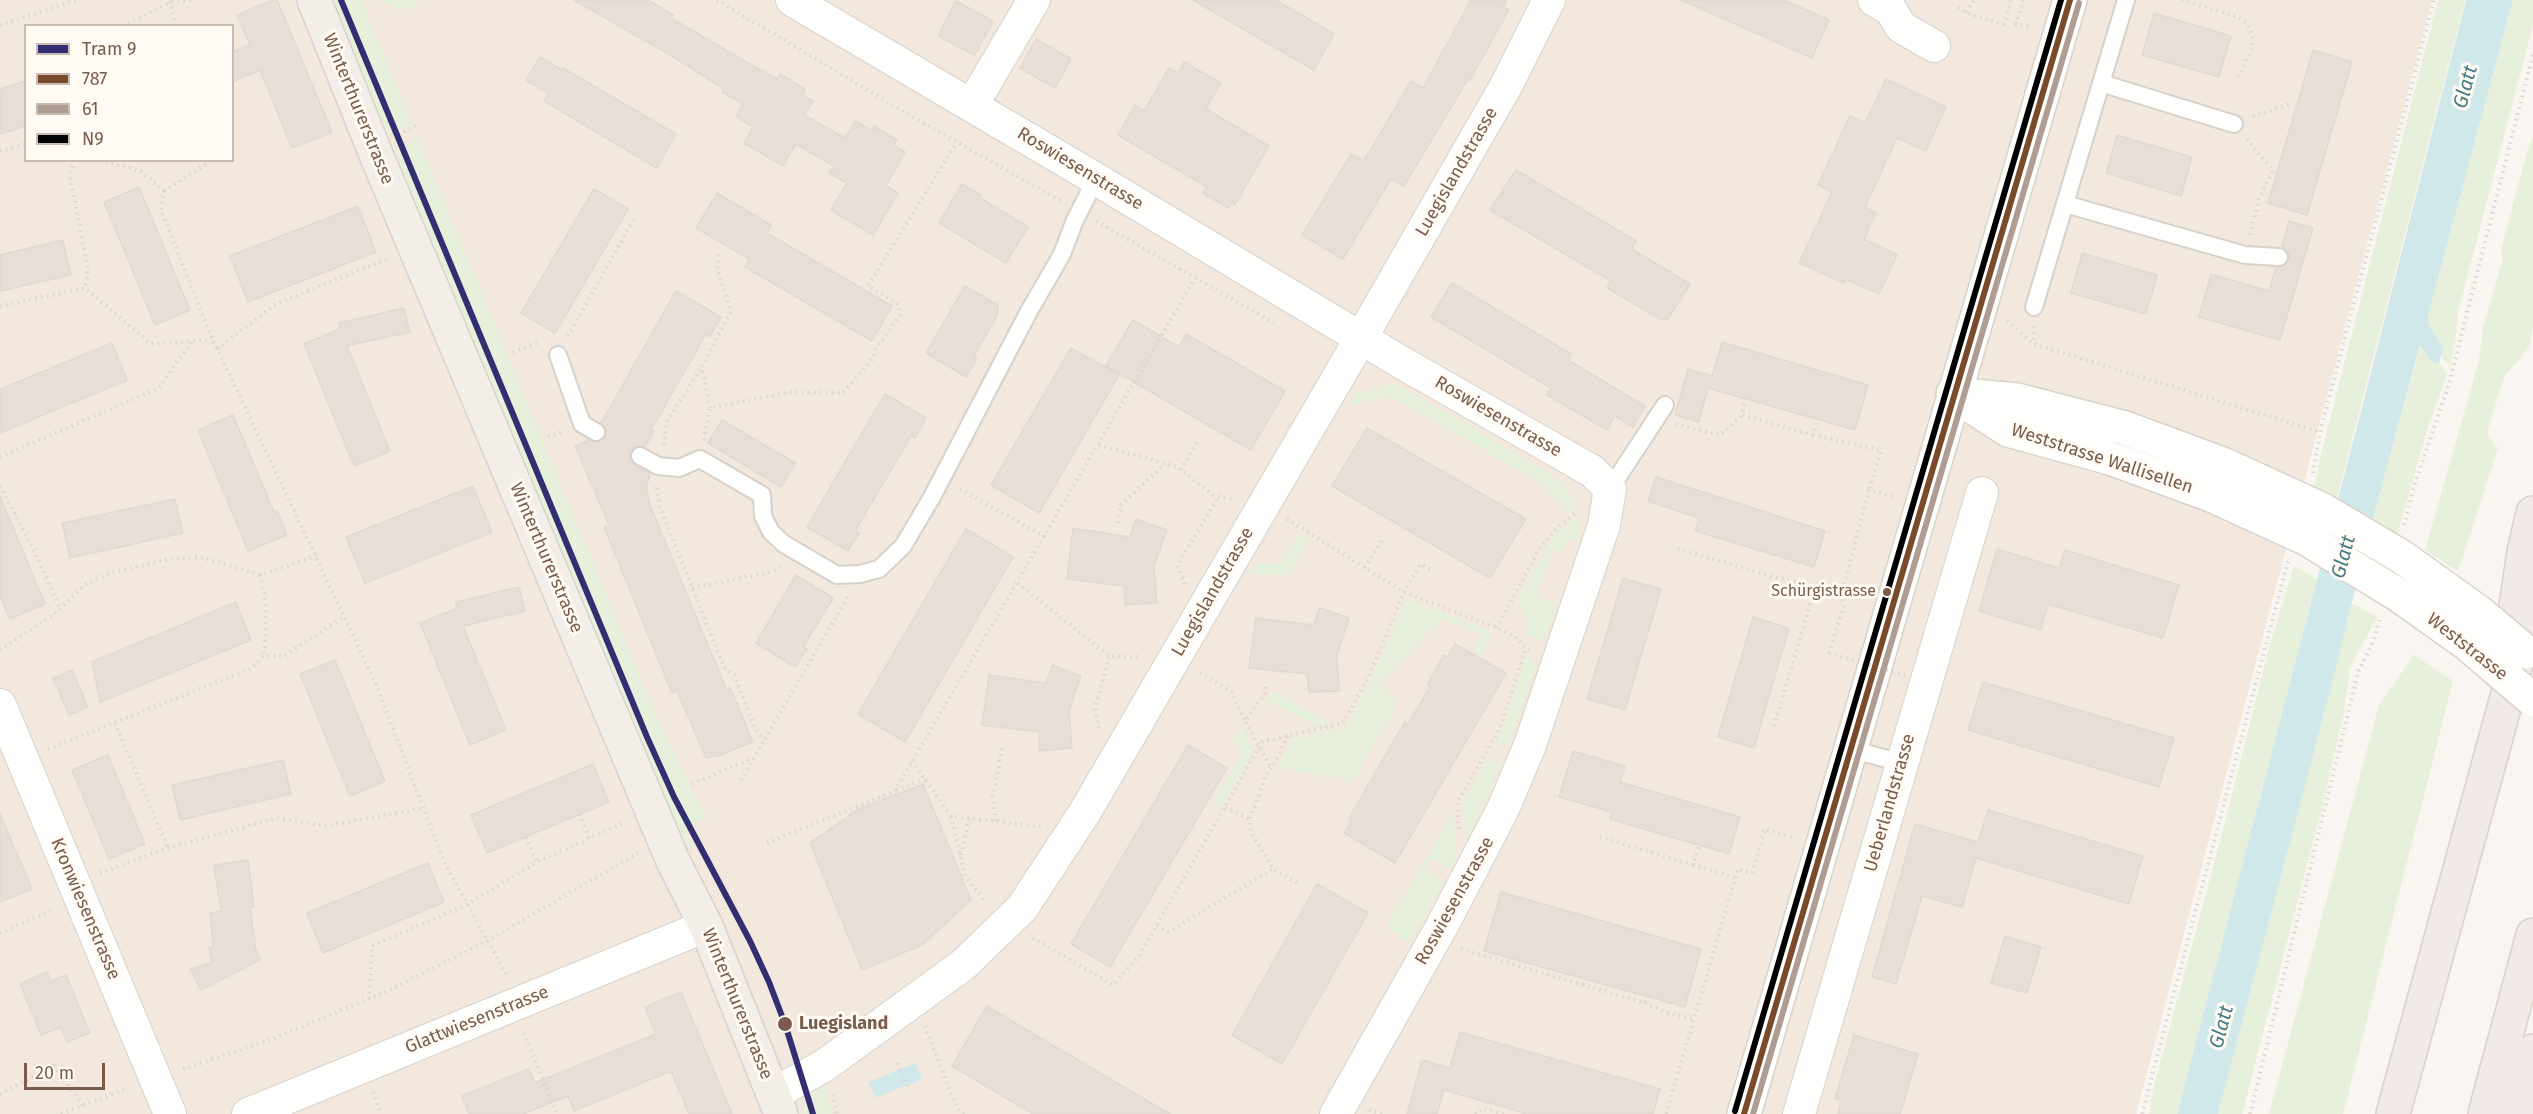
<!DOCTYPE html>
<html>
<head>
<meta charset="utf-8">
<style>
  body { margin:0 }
  #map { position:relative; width:2533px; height:1114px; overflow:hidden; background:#f9f5f0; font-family:"Fira Sans",sans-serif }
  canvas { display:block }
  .legend { position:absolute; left:24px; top:24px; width:210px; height:138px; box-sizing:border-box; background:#fffaf3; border:2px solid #cabbb1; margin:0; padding:8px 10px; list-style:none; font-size:18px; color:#7a5c4d }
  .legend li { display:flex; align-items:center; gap:12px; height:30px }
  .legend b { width:30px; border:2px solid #cabbb1 }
  .scale { position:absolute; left:24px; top:1063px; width:81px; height:27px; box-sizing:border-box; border:3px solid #7a5c4d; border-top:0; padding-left:8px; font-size:18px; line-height:21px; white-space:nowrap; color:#7a5c4d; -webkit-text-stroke:4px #fffaf3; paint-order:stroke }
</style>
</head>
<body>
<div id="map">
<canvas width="2533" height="1114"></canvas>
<ul class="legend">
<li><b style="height:8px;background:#322e71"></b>Tram 9</li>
<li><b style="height:8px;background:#7a4b2a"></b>787</li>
<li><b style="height:8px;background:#af9d94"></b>61</li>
<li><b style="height:8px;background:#000"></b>N9</li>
</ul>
<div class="scale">20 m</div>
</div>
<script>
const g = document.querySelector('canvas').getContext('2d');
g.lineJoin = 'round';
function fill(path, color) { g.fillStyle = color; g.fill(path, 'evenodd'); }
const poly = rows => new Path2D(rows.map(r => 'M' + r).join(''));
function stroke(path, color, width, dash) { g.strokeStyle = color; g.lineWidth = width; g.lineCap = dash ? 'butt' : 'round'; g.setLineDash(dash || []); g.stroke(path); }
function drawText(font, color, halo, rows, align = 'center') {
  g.font = font + ' "Fira Sans",sans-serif'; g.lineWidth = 6; g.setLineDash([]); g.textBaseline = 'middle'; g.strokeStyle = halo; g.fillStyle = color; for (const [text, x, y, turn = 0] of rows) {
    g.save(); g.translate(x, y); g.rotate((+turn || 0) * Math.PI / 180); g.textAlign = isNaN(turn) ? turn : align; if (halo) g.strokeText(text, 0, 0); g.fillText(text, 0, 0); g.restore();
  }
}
const residential = poly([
  [0,0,2432,0,2136,1114,0,1114],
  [26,26,232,26,232,160,26,160]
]);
const green = poly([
  [333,0,361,0,412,125,384,137,353,48],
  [381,0,419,0,417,5,398,11],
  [2438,0,2465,0,2336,502,2314,490,2321,454],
  [2513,0,2533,0,2533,25,2458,312,2455,345,2450,367,2441,356,2443,348,2428,323,2428,316],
  [2533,138,2533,326,2529,347,2504,377,2487,433,2498,449,2458,571,2425,550,2479,360,2483,328,2503,259,2501,250,2528,148],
  [418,139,655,713,706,818,684,830,692,846,685,849,432,241,396,164,401,162,395,148],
  [2421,344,2432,362,2439,363,2447,374,2426,433,2397,536,2372,522],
  [1395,383,1552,475,1578,503,1578,507,1571,513,1541,483,1391,396,1349,406,1356,393],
  [1578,515,1580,531,1577,541,1568,538,1563,552,1553,549,1536,597,1556,604,1544,641,1526,635,1526,616,1519,599,1550,542,1561,529],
  [1298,535,1311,538,1288,575,1250,574,1257,563,1281,563],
  [2294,566,2317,579,2177,1114,2149,1114,2153,1089,2221,838,2268,651],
  [1406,599,1494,632,1480,656,1473,651,1483,634,1441,619,1380,682,1397,705,1353,781,1278,768,1292,740,1345,728,1372,680],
  [2352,603,2377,617,2350,668,2344,712,2323,804,2242,1114,2218,1114],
  [2414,655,2453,681,2343,1114,2269,1114,2379,705],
  [1526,658,1537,664,1508,748,1495,742,1501,731],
  [1273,691,1324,719,1326,724,1317,726,1266,700],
  [1244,728,1253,751,1221,807,1212,805,1241,754,1232,736],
  [1487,758,1501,765,1465,842,1462,805],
  [1454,812,1455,860,1450,869,1431,859,1424,870,1444,881,1410,942,1385,928],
  [823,1085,832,1114,802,1114,805,1102]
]);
const water = poly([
  [2466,0,2513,0,2428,316,2428,323,2443,348,2439,363,2432,362,2420,345,2372,522,2329,695,2218,1114,2177,1114,2364,400],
  [916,1063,922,1079,875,1098,869,1082]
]);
const building = poly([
  [273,0,277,0,332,132,292,148,260,70,232,82,232,52,250,45,237,15,273,0],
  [574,0,648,0,673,15,671,18,741,59,777,79,780,74,805,89,802,95,813,101,804,115,845,138,856,121,872,131,874,126,897,140,894,145,905,152,886,186,898,193,873,235,831,210,847,183,829,173,834,166,796,144,783,166,744,143,753,127,736,116,743,104,722,92,724,89,672,56,574,0],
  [1193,0,1276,0,1334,34,1314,70,1193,0],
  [1471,0,1507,0,1503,7,1509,10,1470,80,1468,79,1404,186,1391,179,1343,259,1302,235,1351,154,1364,161,1411,81,1423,88,1471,0],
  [1681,0,1784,0,1829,20,1812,58,1681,0],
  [956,1,993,21,975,55,938,36,956,1],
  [2154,13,2231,36,2219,77,2142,55,2154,13],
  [1036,39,1071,59,1055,88,1020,68,1036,39],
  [2313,50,2352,62,2307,215,2268,203,2313,50],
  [540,57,562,70,563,68,676,134,657,168,544,101,548,93,526,80,540,57],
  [1184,62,1221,83,1206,109,1269,146,1235,205,1232,202,1228,208,1203,193,1207,187,1118,135,1135,105,1144,111,1169,68,1178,73,1184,62],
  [1886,79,1946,107,1926,151,1897,138,1865,207,1876,213,1864,239,1897,255,1879,294,1846,279,1844,283,1799,263,1832,192,1818,185,1850,116,1865,123,1886,79],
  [26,81,26,126,0,134,0,89,26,81],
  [2117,135,2192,157,2181,196,2106,173,2117,135],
  [1516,170,1636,241,1632,249,1690,284,1668,319,1660,319,1607,288,1611,281,1490,210,1516,170],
  [962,184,981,195,980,198,1028,227,1006,263,939,223,962,184],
  [139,187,190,310,155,325,104,202,139,187],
  [594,189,628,209,555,333,521,313,594,189],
  [717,193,771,225,767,233,892,306,872,341,745,267,749,259,696,228,717,193],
  [358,206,376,252,248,302,230,256,358,206],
  [2289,221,2313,228,2280,340,2199,317,2211,274,2269,291,2276,267,2284,266,2289,258,2288,252,2282,247,2289,221],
  [63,240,71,275,0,291,0,255,63,240],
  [2082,253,2157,275,2146,314,2071,293,2082,253],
  [1452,283,1571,354,1568,360,1645,406,1633,427,1615,416,1607,430,1547,395,1551,388,1431,317,1452,283],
  [965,286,998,305,998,314,974,356,977,358,966,377,926,353,965,286],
  [676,291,721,317,710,336,706,334,651,430,654,431,645,447,634,447,630,457,634,465,650,474,646,488,650,505,727,691,730,687,753,742,715,757,714,755,706,758,677,691,672,693,604,527,609,525,575,446,589,440,601,441,605,438,606,431,601,423,676,291],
  [404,308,410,332,347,346,390,451,354,466,304,344,340,329,339,323,404,308],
  [1133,320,1179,347,1186,334,1285,391,1251,450,1106,366,1133,320],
  [1722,342,1868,385,1855,430,1708,388,1699,422,1675,415,1688,369,1712,376,1722,342],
  [112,343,127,380,0,433,0,389,112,343],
  [1071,348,1119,375,1039,513,991,485,1071,348],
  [885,394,926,418,915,438,911,436,855,531,859,533,848,551,807,527,885,394],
  [233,415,274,512,277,511,287,535,248,551,198,430,233,415],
  [722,420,795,463,781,487,708,443,722,420],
  [1367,428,1526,519,1490,578,1332,486,1367,428],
  [1656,477,1825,531,1814,567,1695,531,1699,518,1648,501,1656,477],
  [473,486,492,532,365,583,346,537,473,486],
  [0,496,45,604,10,619,0,596,0,496],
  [175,499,183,533,70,558,62,523,175,499],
  [1136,519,1167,530,1154,566,1157,603,1125,605,1124,586,1067,579,1073,528,1130,537,1136,519],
  [966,529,1013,557,905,742,858,714,966,529],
  [1997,549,2059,568,2065,550,2179,585,2163,638,2048,604,2041,630,1979,611,1997,549],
  [796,575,833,598,803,647,807,649,795,667,756,643,796,575],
  [1623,578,1661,589,1625,710,1587,699,1623,578],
  [519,587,525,611,463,626,506,730,470,745,420,623,456,609,456,602,519,587],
  [236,602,251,640,100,702,92,662,236,602],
  [1320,608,1349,618,1337,655,1339,691,1309,692,1307,674,1249,668,1256,618,1313,625,1320,608],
  [1753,617,1789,628,1754,748,1718,737,1753,617],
  [1455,644,1506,673,1395,863,1344,833,1352,820,1349,818,1383,759,1405,722,1408,724,1430,687,1427,685,1444,655,1448,657,1455,644],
  [335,660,385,781,350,796,300,674,335,660],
  [1052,665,1081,676,1069,711,1072,748,1040,751,1039,732,982,725,989,675,1046,683,1052,665],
  [72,670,88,707,69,715,53,678,72,670],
  [1983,682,2174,738,2159,787,1968,730,1983,682],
  [1188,745,1227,768,1110,967,1071,944,1188,745],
  [1573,751,1625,766,1620,782,1740,817,1729,854,1610,819,1612,812,1559,797,1573,751],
  [108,755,145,844,109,859,72,770,108,755],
  [283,760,291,794,180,820,172,785,283,760],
  [593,764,609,802,487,853,471,815,593,764],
  [923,784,971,900,922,945,862,970,810,843,857,810,923,784],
  [1988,810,2143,856,2129,904,1976,858,1962,907,1922,896,1896,984,1872,977,1915,824,1978,842,1988,810],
  [0,814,32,889,0,902,0,814],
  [248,860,254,907,250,908,256,950,260,960,201,990,190,969,212,962,209,948,213,946,210,913,221,911,214,865,248,860],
  [428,863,444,902,323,953,307,913,428,863],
  [1317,884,1368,913,1282,1064,1232,1035,1317,884],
  [1501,892,1701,949,1685,1007,1484,951,1501,892],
  [2005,936,2041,947,2027,993,1991,983,2005,936],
  [47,972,51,981,66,975,90,1033,67,1042,61,1027,41,1035,20,984,47,972],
  [681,992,732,1114,689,1114,671,1071,574,1111,568,1096,523,1114,469,1114,462,1096,529,1069,535,1083,656,1034,645,1007,681,992],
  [987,1006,1059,1049,1170,1114,1033,1114,952,1066,987,1006],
  [1460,1032,1660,1089,1653,1114,1527,1114,1444,1090,1437,1114,1407,1114,1422,1060,1450,1068,1460,1032],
  [1854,1035,1918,1054,1900,1114,1838,1114,1842,1100,1835,1098,1854,1035]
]);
const path = poly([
  [717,0,906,113,1061,201],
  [2023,0,2016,24,2030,27],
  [2182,0,2238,17,2247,24,2252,34,2253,47,2237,80],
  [170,1,175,26],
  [1958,8,1972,15,2004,24,2011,0],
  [1966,12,1974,0],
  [0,25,77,0],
  [123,26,171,2,194,0],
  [2253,117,2292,103],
  [398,134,419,125],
  [2247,139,2273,171,2259,198,2250,235],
  [0,151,26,144],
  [74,160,70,178,88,268,85,288],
  [100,160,141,171,164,191,161,210,208,329,376,684,445,864,508,977],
  [164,191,213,160],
  [1096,221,1274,323],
  [0,306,85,288,151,344,212,340],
  [2007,321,2034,344,2320,432],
  [2034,326,2034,343],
  [568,336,634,219],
  [217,349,276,304,389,258],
  [513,352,540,342],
  [1745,398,1742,415,1813,435,1818,419],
  [710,408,702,367,731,311,717,269,720,251],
  [1676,424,1720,435,1742,415],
  [1813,435,1881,450,1869,490],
  [548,437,564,431],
  [704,440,710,408,790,392,843,393,874,357,875,350,900,315,899,305,868,286,957,142],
  [664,445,666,423,702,367],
  [1099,445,1178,467,1213,495,1235,500],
  [0,457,159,388,192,341],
  [1181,470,1197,442],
  [2313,473,2320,432,2434,0],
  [0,486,35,552,60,609],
  [657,488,660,507,724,667,734,675,755,728,764,740],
  [960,489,1045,537],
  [1287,519,1404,592,1497,628,1514,636,1526,648,1533,650],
  [1118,523,1121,505,1165,464],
  [2404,525,2415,483,2449,384,2533,54],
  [1678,549,1841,596],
  [1365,568,1383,539],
  [260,575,265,598,266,638,263,656],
  [1018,583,1109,656,1141,657],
  [1185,584,1177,566,1219,496],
  [692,588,771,572,781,566],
  [1497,628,1539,549,1558,527,1577,512],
  [0,650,53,615,86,584,110,573,174,558,200,557,260,575,316,556],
  [1829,653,1844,605,1841,596,1869,490,1893,496],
  [1200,673,1231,691,1245,721],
  [1266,687,1265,693,1245,721,1271,767],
  [115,723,168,848],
  [1774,726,1815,588],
  [1099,728,1095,709,1109,656],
  [1288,736,1274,764,1268,770,1250,819,1251,832,1273,869,1300,884],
  [48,749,252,668,263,656,284,656,345,616],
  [912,761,951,816,1042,827],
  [741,780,848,596],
  [692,784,753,758],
  [896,790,925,779],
  [1225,808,1250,819],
  [580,814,589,838],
  [951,816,965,876,986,902],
  [996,821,993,797,1002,748],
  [1459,829,1457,803,1500,728,1526,648],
  [526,837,537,862],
  [1600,837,1693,865,1699,845],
  [767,843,895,791,1195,278],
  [961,855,969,818],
  [1693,865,1736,878],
  [100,873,168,848,277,818,326,826,424,808],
  [1157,926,1168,932,1273,869],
  [0,933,55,909],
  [1033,938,1113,985,1139,956,1262,742,1343,723,1369,676,1404,592,1421,564,1432,570],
  [1461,949,1645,1003,1647,996],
  [1583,985,1584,979],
  [369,999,372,946,468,904,537,862,625,822],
  [1645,1003,1668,1013,1694,1019],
  [925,1026,957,1109,965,1114],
  [524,1033,557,1114],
  [898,1063,909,1090],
  [183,1069,275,1038,392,989,487,941,638,853],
  [373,1092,381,1114],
  [0,1094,54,1066,83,1105],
  [833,1094,837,1114],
  [1369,1110,1383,1114],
  [61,1114,127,1089],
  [1475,1114,1483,1108,1504,1114],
  [1666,1114,1738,869,1752,873,1765,829,1792,837],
  [2142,1114,2288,561],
  [2250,1114,2358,672,2374,640,2380,616]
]);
const lane = poly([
  [2101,83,2234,124],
  [2065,204,2245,255,2279,257],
  [2034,307,2126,0],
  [558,355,582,424,596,432],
  [640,456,658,466,679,468,700,459,762,495,763,516,771,532,784,544,837,575,860,574,879,569,903,546,932,497,1028,313,1062,254,1075,220,1096,179],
  [1610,489,1665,405],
  [1850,749,1902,763]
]);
const street = poly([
  [792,0,1096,179,1399,361,1592,471,1610,489,1604,525,1530,745,1503,809,1442,926,1336,1114],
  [1874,0,1891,10,1901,27,1934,46],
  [972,105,1034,0],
  [0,705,170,1114],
  [774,1094,825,1065,963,965,1022,908,1085,812,1361,338,1507,84,1549,0],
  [248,1114,706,926],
  [1799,1114,1982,493]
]);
const secondary = poly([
  [1953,394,2017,400,2125,428],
  [1957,397,2008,430,2110,458],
  [1744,1114,2070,0]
]);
const primary = poly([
  [314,0,377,157,673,861,706,926,781,1114]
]);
const highway = poly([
  [2513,627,2524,552,2533,513],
  [2393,1114,2533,602],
  [2485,1114,2533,935],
  [2516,1114,2533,1051]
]);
const pathBridge = poly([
  [1829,653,1907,676]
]);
const secondaryBridge = poly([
  [2125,428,2225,465,2321,509,2402,557,2480,613,2526,652],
  [2110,458,2211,495,2307,539,2400,596,2466,643,2533,700]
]);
const bus1 = poly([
  [1744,1114,2070,0]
]);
const bus2 = poly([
  [1753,1114,2079,3]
]);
const bus3 = poly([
  [1735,1111,2061,0]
]);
const tram1 = poly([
  [341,0,647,737,674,797,750,941,769,982,785,1024,813,1114]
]);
const markers = [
  [1887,592,5,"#7a5c4d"],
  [785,1024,8,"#7a5c4d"]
];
const busNames = [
  ["Schürgistrasse",1876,592]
];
const streetNames = [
  ["Winterthurerstrasse",358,109,68],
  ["Roswiesenstrasse",1080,169,31],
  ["Luegislandstrasse",1457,172,-60],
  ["Roswiesenstrasse",1498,417,30],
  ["Weststrasse Wallisellen",2102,459,18],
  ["Winterthurerstrasse",546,558,67],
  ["Luegislandstrasse",1213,592,-60],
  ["Weststrasse",2467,647,38],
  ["Ueberlandstrasse",1890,803,-74],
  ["Roswiesenstrasse",1455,901,-61],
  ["Kronwiesenstrasse",85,909,67],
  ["Winterthurerstrasse",737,1004,68],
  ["Glattwiesenstrasse",477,1020,-22]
];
const stopNames = [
  ["Luegisland",799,1024]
];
const waterNames = [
  ["Glatt",2466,87,-75],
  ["Glatt",2344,557,-75],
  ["Glatt",2222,1027,-75]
];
fill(residential, '#f2e8de');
fill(green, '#e7f0db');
fill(water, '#d0e8ea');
fill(building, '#e6ded7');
stroke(building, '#e2d8d2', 1.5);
stroke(lane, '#d7d1cb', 20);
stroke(street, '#d7d1cb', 34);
stroke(secondary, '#d9d2cb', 36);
stroke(primary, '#dad1cc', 36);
stroke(highway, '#dad1cc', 36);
stroke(path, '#dcd5d0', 4, [1.5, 4.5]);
stroke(lane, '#fefefd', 16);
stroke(street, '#fefefd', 32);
stroke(secondary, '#fefefd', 33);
stroke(primary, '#f3eee8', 33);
stroke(highway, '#f2eae7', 33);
stroke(secondaryBridge, '#d9d2cb', 36, []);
stroke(pathBridge, '#dcd5d0', 4, [1.5, 4.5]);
stroke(secondaryBridge, '#fefefd', 33);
stroke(bus1, '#7a4b2a', 6);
stroke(bus2, '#af9d94', 6);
stroke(bus3, '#000', 6);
stroke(tram1, '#322e71', 6);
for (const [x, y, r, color] of markers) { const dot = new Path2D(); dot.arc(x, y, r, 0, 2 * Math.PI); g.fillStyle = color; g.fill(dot); stroke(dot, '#fffaf3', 2); }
drawText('16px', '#7a5c4d', '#fffaf3', busNames, 'right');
drawText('18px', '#7a5c4d', '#fffaf3', streetNames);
drawText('bold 18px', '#7a5c4d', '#fffaf3', stopNames, 'left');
drawText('italic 20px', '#437c86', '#fffaf3', waterNames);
</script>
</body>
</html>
